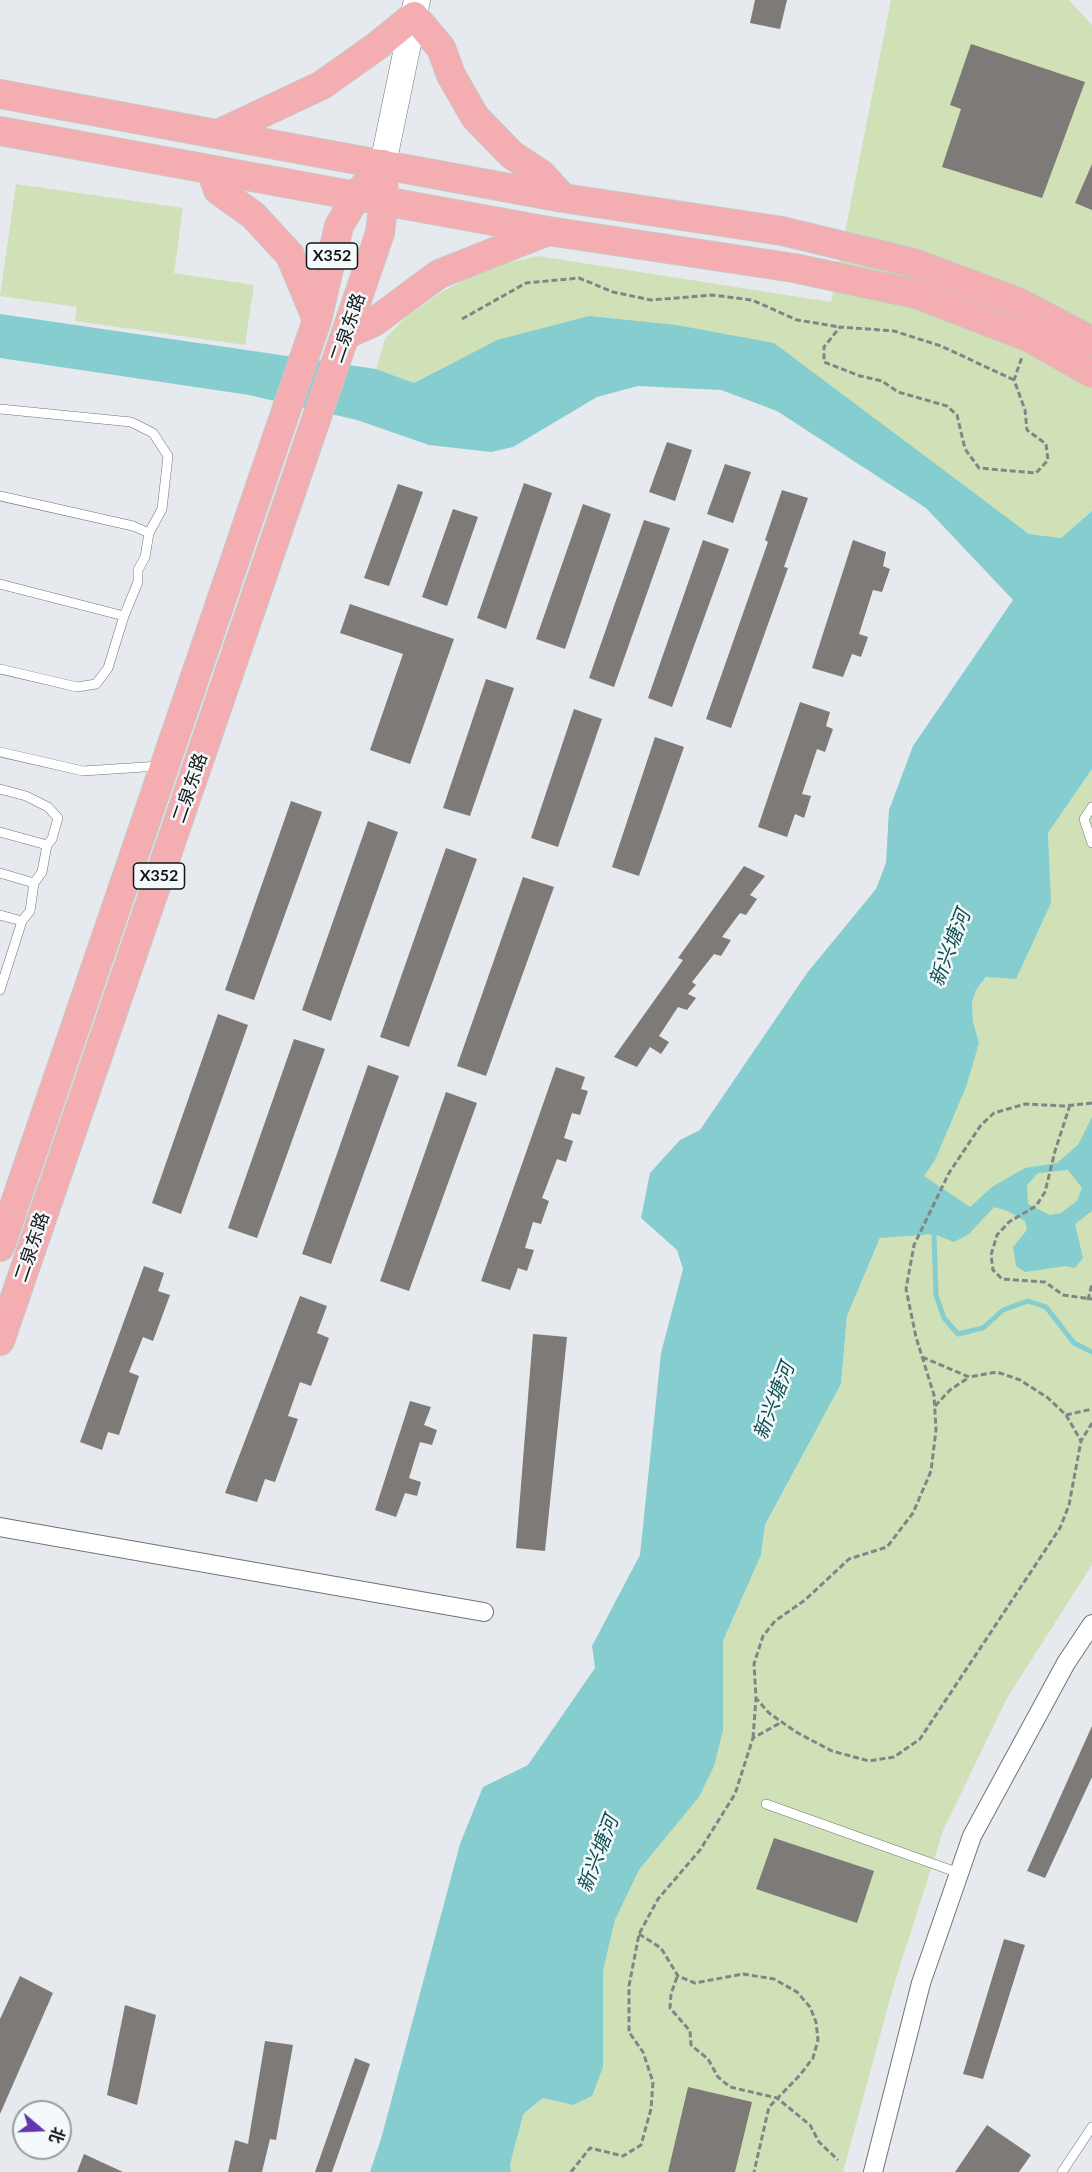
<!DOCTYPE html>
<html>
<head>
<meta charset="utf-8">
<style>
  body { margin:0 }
  #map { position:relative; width:1092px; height:2172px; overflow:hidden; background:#e6eaee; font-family:Lato,"Noto Sans SC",sans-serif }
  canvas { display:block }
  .north { position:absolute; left:12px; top:2100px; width:60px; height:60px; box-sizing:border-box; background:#f3f8fb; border:2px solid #999d9f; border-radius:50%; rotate:109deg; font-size:16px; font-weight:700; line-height:24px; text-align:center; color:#131415 }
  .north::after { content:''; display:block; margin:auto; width:21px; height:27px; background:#6337af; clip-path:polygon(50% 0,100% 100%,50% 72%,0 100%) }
</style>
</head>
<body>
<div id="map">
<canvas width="1092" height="2172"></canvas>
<div class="north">北</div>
</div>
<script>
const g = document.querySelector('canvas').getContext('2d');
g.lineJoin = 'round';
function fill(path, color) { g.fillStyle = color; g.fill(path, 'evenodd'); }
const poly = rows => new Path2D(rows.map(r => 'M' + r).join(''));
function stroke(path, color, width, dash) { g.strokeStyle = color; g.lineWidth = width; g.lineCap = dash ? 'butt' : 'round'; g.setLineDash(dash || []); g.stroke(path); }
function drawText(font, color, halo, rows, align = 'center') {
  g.font = font + ' Lato,"Noto Sans SC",sans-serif'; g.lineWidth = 5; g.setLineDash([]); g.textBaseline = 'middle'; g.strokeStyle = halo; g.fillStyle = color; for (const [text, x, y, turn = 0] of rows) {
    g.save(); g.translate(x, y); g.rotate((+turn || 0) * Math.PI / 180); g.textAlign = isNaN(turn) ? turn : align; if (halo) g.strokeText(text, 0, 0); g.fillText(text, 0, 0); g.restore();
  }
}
const green = poly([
  [891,0,1069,0,1092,25,1092,511,1061,538,1029,534,871,417,497,340,414,383,376,369,385,339,406,317,445,290,492,266,538,256,831,302],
  [16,184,183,208,174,273,254,285,245,345,75,321,77,307,0,296],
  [1092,769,1092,1565,1007,1698,943,1831,893,1988,843,2172,511,2172,510,2165,523,2115,543,2098,573,2105,603,2067,602,1970,615,1920,639,1870,699,1797,722,1678,723,1641,761,1555,765,1526,841,1384,847,1316,973,1022,972,1002,976,990,1050,903,1048,833]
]);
const water = poly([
  [0,314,376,369,414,383,497,340,589,316,676,325,774,343,1029,534,1061,538,1092,511,1092,769,1048,833,1051,903,1016,979,986,977,976,990,972,1002,973,1022,979,1043,966,1087,935,1160,924,1176,970,1207,992,1187,1025,1168,1057,1163,1078,1145,1092,1117,1092,1211,1075,1224,1083,1258,1075,1268,1066,1266,1025,1272,1016,1266,1013,1247,1027,1230,1025,1221,1008,1211,994,1207,969,1234,954,1242,934,1234,880,1238,847,1316,841,1384,765,1525,761,1555,723,1641,723,1730,714,1766,699,1797,639,1870,615,1920,603,1970,603,2067,592,2096,573,2105,543,2098,527,2111,523,2115,510,2165,511,2172,370,2172,381,2139,460,1844,483,1787,528,1765,595,1668,592,1646,640,1555,661,1353,683,1269,677,1250,641,1218,650,1173,680,1140,700,1130,807,973,876,889,886,863,889,810,913,746,1013,600,926,508,777,411,721,390,638,386,597,397,513,447,491,452,429,445,357,420,249,395,0,358],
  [1068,1170,1082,1188,1077,1201,1061,1213,1050,1215,1028,1204,1027,1185,1038,1173]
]);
const stream = poly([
  [934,1234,936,1295,944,1318,958,1334,983,1328,1003,1310,1028,1301,1046,1307,1074,1343,1092,1352]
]);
const building = poly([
  [755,0,787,0,780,29,750,23],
  [971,44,1085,82,1042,198,942,167,961,109,950,105],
  [1092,164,1092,210,1075,203],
  [667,442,692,450,675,501,649,492],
  [725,464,751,472,733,523,707,514],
  [524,483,552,493,506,629,477,618],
  [398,484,423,492,389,586,364,578],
  [782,490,808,498,784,567,788,568,731,728,706,719,768,542,765,540],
  [583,504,611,514,565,649,536,639],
  [453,509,478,517,447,606,422,597],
  [644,520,670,528,614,687,589,678],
  [703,540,729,549,672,707,648,698],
  [853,540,886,552,883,566,890,569,882,592,873,590,859,634,868,637,861,657,852,654,843,677,812,668],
  [350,604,454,639,410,764,370,750,403,654,340,633],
  [486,679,514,688,470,816,443,808],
  [800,702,830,712,826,726,833,729,825,752,817,749,802,794,811,796,804,818,795,814,787,837,758,827],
  [574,709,602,719,558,847,531,838],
  [655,737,684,747,639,876,612,867],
  [291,801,322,812,254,1000,225,990],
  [368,821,398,832,331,1021,302,1010],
  [446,848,477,859,409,1047,380,1037],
  [744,866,765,876,750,895,757,899,746,915,740,913,722,937,731,940,721,956,714,954,692,982,696,985,688,994,696,998,687,1010,678,1007,659,1036,669,1042,661,1054,650,1047,637,1067,614,1057,683,960,678,958],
  [523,877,554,887,486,1076,457,1066],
  [218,1014,248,1025,181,1214,152,1203],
  [294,1039,325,1049,257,1238,228,1228],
  [368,1065,399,1076,331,1264,302,1254],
  [556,1067,585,1077,581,1089,588,1091,580,1115,572,1113,564,1138,573,1141,566,1162,557,1159,542,1198,549,1201,541,1224,533,1222,525,1248,534,1250,527,1271,518,1268,510,1290,481,1281],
  [446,1092,477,1103,409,1291,380,1281],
  [144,1266,164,1273,158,1291,170,1295,153,1341,143,1337,129,1372,139,1376,119,1435,108,1432,102,1450,80,1442],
  [300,1296,327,1306,317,1333,329,1338,311,1386,300,1382,288,1416,298,1419,275,1482,265,1479,257,1502,225,1493],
  [533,1334,567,1337,545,1551,516,1548],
  [410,1401,431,1407,424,1425,437,1430,432,1445,420,1442,409,1478,421,1482,417,1496,405,1493,396,1517,375,1510],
  [1092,1726,1092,1777,1045,1878,1027,1871],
  [774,1838,874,1871,857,1923,756,1889],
  [1004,1939,1025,1945,983,2079,963,2074],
  [20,1976,53,1993,0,2114,0,2019],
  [125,2005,156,2015,137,2105,107,2095],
  [265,2041,293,2045,276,2140,270,2139,262,2172,228,2172,235,2140,248,2144],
  [355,2058,370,2064,332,2172,315,2172],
  [688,2087,752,2102,735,2172,668,2172],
  [987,2125,1031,2155,1019,2172,955,2172],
  [84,2154,123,2172,77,2172]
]);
const path = poly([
  [462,319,526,283,579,278,613,292,651,300,712,295,752,300,797,320,840,327],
  [1014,380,941,346,894,331,840,327,824,347,824,362,860,376,882,381,898,392,947,406,957,415,965,449,979,468,1036,473,1048,460,1046,444,1027,430,1025,410,1014,380,1022,357],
  [1092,1103,1064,1106,1025,1104,994,1113,981,1125,949,1173,914,1245,906,1289,916,1337,934,1395,936,1430,931,1471,913,1513,887,1547,849,1559,805,1600,775,1621,763,1636,754,1664,756,1698,769,1713,796,1732,832,1751,869,1761,894,1757,920,1739,1060,1528,1069,1505,1081,1441,1092,1423],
  [1070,1105,1055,1151,1045,1192,1036,1206,1009,1222,997,1235,991,1255,993,1270,1002,1279,1045,1282,1063,1295,1092,1299],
  [1088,1300,1092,1284],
  [922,1357,969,1377,997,1372,1020,1380,1048,1398,1066,1415,1081,1441],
  [935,1406,950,1390,968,1378],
  [1066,1415,1092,1409],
  [753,1738,756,1698],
  [639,1934,661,1948,678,1976,695,1983,743,1974,774,1979,797,1992,810,2007,816,2022,818,2040,813,2058,800,2075,769,2107,754,2172],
  [677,1977,671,1994,670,2008,690,2031,691,2045,708,2059,718,2077,730,2087,777,2098,810,2125,819,2142,838,2160],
  [571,2172,590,2148,623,2156,641,2145,651,2109,653,2082,643,2052,629,2032,629,1986,639,1934,658,1899,700,1850,735,1794,753,1738,782,1722]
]);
const lane = poly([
  [0,409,131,422,153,433,168,456,162,509,149,533,145,557,138,570,138,582,124,616,108,668,96,684,77,687,0,669],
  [0,496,133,526,149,533],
  [0,584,124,616],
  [0,752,83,771,160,766],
  [0,789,26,796,48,807,58,818,52,839,47,845,42,872,34,883,30,911,22,921,0,990],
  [1092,807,1084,819,1092,843],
  [0,832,47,845],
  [0,873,34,883],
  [0,915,22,921],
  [766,1804,959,1873],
  [1062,2172,1092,2127]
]);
const street = poly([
  [0,1527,484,1612],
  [873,2172,921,1983,972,1836,1066,1663,1092,1624]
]);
const secondary = poly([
  [383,164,417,0]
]);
const primary = poly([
  [0,94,563,198,782,231,914,263,1018,302,1092,341],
  [0,131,548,231,794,268,916,294,1028,337,1092,373],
  [218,134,322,85,377,46,414,16,441,48,451,75,475,117,512,155,541,174,563,198],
  [211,170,218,190,253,215,290,255,317,320],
  [347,334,374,322,439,274,548,231],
  [0,1247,317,320,339,226,357,195,383,164],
  [0,1341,380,233,384,200,383,164]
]);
const shields = [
  [332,256,51],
  [159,876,51]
];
const shieldNames = [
  ["X352",332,256],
  ["X352",159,876]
];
const streetNames = [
  ["二泉东路",348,328,-71],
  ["二泉东路",190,788,-71],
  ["二泉东路",32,1247,-71]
];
const waterNames = [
  ["新兴塘河",950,948,-69],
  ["新兴塘河",774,1401,-69],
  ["新兴塘河",598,1854,-69]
];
fill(green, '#d1e1b7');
fill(water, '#85cdce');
stroke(stream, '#85cdce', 5);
fill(building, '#7d7a77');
stroke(lane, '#707477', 10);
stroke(street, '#707477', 20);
stroke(secondary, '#707477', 27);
stroke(primary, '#c6c7c7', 30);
stroke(path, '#828587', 3, [6, 3]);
stroke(lane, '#fff', 9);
stroke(street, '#fff', 18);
stroke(secondary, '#fff', 26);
stroke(primary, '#f4aeb2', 28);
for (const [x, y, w] of shields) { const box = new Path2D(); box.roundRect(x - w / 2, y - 13, w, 26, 4.5); g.fillStyle = '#f3f8fb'; g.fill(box); stroke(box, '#131415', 1.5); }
drawText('bold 16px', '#131415', null, shieldNames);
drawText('18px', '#131415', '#f3f8fb', streetNames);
drawText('italic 20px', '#0f5051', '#f3f8fb', waterNames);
</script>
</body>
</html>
